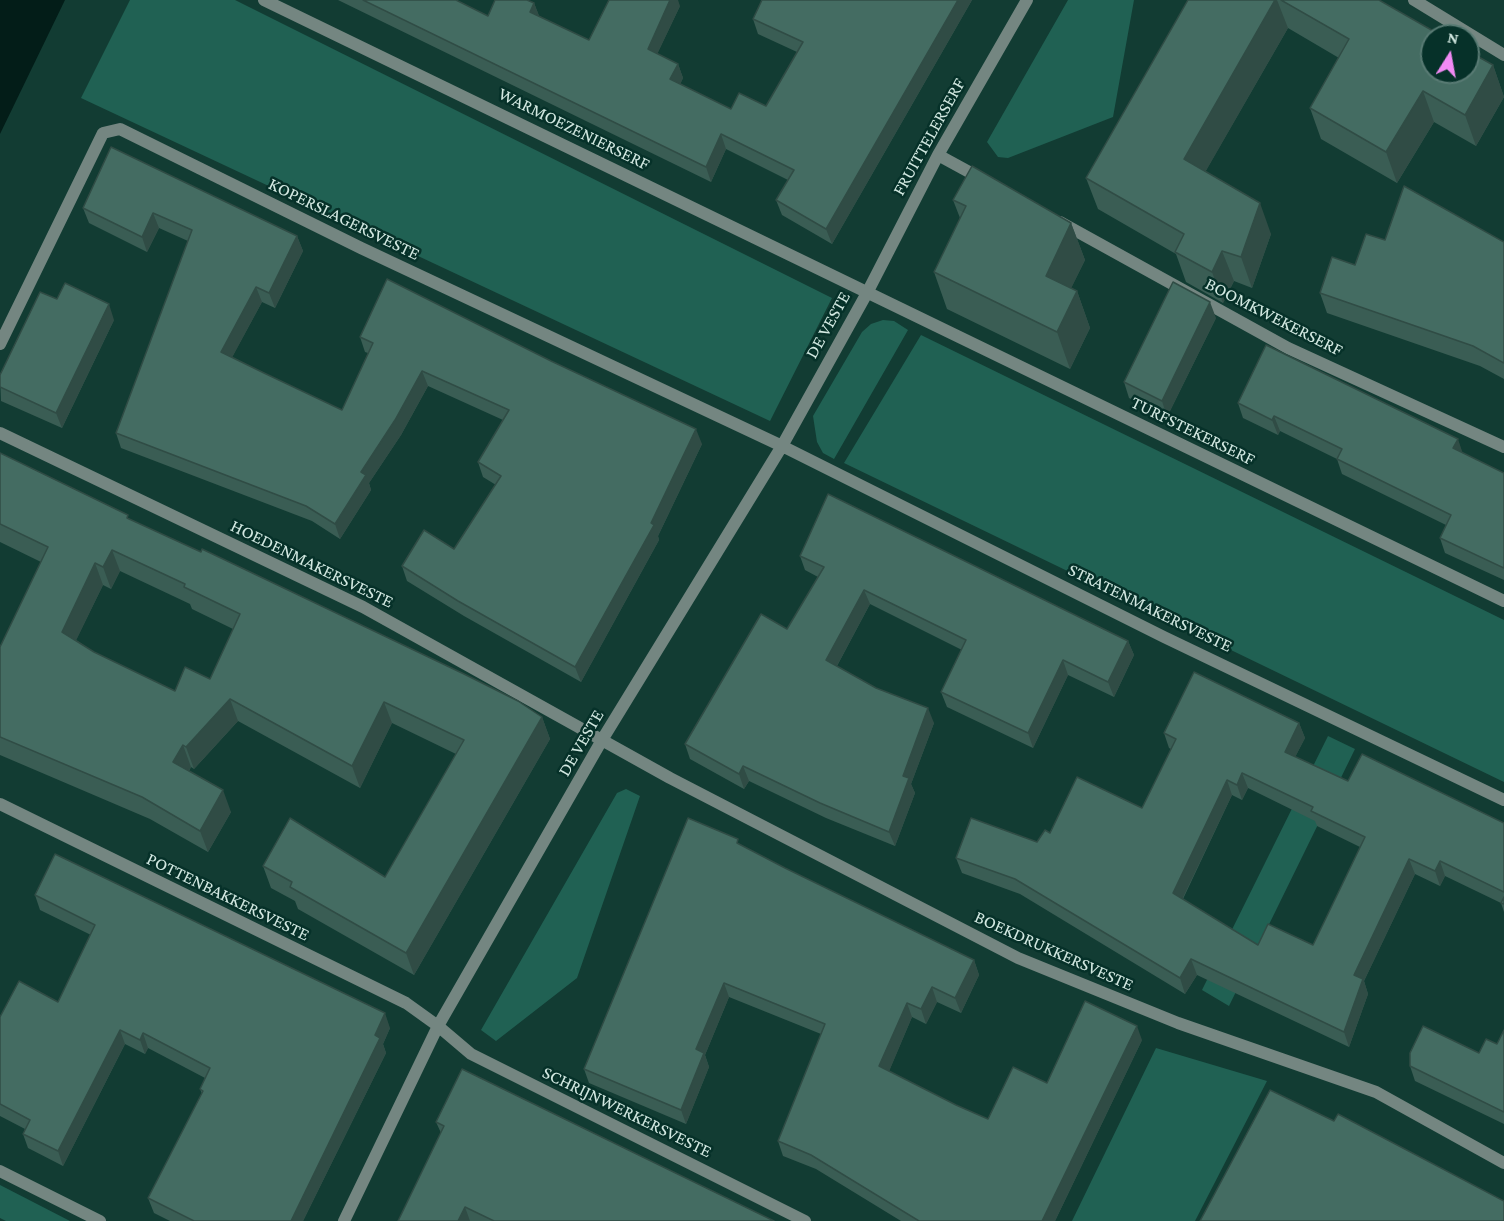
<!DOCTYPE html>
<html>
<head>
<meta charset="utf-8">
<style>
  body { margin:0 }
  #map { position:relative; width:1504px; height:1221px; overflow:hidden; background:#123c33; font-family:"Crimson Pro",serif }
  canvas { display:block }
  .north { position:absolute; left:1420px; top:24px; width:60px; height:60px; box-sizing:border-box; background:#063129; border:2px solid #587a73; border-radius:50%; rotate:11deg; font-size:16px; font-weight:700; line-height:24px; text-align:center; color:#d2e8e1 }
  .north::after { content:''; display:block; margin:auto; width:21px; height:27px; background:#f18af4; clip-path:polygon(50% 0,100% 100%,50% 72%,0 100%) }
</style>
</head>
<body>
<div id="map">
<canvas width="1504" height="1221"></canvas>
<div class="north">N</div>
</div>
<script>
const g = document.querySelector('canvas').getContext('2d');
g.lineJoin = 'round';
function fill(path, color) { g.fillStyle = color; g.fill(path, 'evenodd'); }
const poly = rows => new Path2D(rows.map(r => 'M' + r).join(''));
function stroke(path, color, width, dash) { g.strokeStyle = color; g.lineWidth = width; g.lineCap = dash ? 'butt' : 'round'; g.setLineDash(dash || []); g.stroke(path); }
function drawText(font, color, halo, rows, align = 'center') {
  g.font = font + ' "Crimson Pro",serif'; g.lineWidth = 5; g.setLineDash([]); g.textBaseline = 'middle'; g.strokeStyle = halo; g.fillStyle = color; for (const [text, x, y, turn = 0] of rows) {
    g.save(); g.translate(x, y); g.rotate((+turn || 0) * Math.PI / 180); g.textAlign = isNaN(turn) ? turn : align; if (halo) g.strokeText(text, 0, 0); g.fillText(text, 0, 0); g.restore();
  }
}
const green = poly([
  [130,0,235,0,832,298,770,421,81,98],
  [1068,0,1134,0,1113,117,1008,158,998,157,987,142],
  [883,320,894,321,908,330,834,459,823,453,817,442,813,416,862,332,871,324],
  [921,335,1504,620,1504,782,844,463],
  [1328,736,1355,749,1229,1006,1202,990],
  [626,789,640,796,577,978,496,1041,481,1030,617,793],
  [1156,1048,1267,1081,1195,1221,1072,1221],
  [0,1185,70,1221,6,1221,0,1218]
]);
const water = poly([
  [0,0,65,0,0,134]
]);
const minor = poly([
  [264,0,1504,601],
  [1414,0,1504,55],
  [938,155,982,179],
  [1060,222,1288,348,1504,447],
  [0,344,103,133,120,129,361,248,782,446,1164,637,1504,800],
  [0,433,363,607,670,778,1018,958,1178,1023,1376,1092,1504,1163],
  [0,804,406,1003,438,1026,471,1054,805,1221],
  [0,1171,100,1221],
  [344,1221,438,1026,602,740,782,446,867,293,938,155,1027,0]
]);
const wall = poly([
  [338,0,456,0,488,16,534,3,539,16,589,40,680,6,657,54,678,64,683,78,680,84,731,109,766,106,797,52,758,34,753,19,972,0,832,244,782,215,776,200,788,180,726,149,711,182],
  [1188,0,1379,0,1493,65,1504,97,1476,146,1434,122,1397,183,1321,139,1310,108,1339,58,1288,28,1205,172,1271,234,1252,288,1234,281,1223,303,1186,282,1176,254,1098,209,1086,178],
  [111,147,297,236,303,251,275,308,262,302,232,357,264,373,342,410,368,353,365,352,360,337,702,444,658,536,659,540,581,682,464,616,407,581,402,566,454,549,496,485,483,477,478,462,503,420,428,386,401,435,369,483,371,490,340,539,312,521,121,448,116,433,188,241,159,228,147,252,89,223,83,208],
  [953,200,1071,223,1085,260,1071,288,1077,291,1090,328,1070,369,947,309,934,272,960,218],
  [1385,240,1504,242,1504,379,1480,366,1327,313,1320,293],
  [1216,318,1167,417,1129,398,1124,382],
  [114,320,62,428,1,401,0,375],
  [1238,403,1463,453,1504,473,1504,580,1445,553,1440,538,1446,525,1342,474,1337,459,1280,431,1278,435,1243,418],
  [0,453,130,519,542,717,550,739,414,975,298,909,295,901,271,888,263,866,385,877,456,754,392,723,360,788,238,721,194,769,191,767,189,771,231,812,208,852,150,819,0,755,0,647,41,562,0,542],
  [120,571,190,604,192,609,233,629,210,679,175,691,94,652,76,640,103,585,111,589],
  [800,556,1128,641,1134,655,1114,697,1068,675,1033,748,947,707,941,692,962,650,870,604,837,666,934,723,911,784,915,793,895,846,826,818,749,781,744,789,690,759,685,744,787,629,818,577,805,570],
  [1299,723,1305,738,1295,757,1348,781,1504,823,1504,912,1501,903,1445,876,1440,886,1415,874,1364,981,1368,994,1349,1047,1197,975,1185,994,1020,894,962,873,956,858,1037,842,1050,833,1142,808,1171,749,1169,748,1164,733],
  [1248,788,1315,821,1317,826,1360,847,1313,945,1258,945,1183,899,1232,795,1242,800],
  [741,845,785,868,974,960,979,975,961,1013,937,1002,926,1024,912,1017,889,1071,956,1105,988,1119,1047,1083,1142,1040,1055,1221,901,1221,816,1169,783,1156,778,1141,821,1034,729,997,705,1055,709,1067,686,1124,589,1083,584,1069],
  [35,895,390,1028,383,1044,386,1053,303,1221,170,1221,154,1213,148,1198,202,1094,200,1089,205,1078,148,1048,145,1054,125,1044,63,1166,28,1148,23,1134,25,1129,0,1116,0,1017,58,1002,91,935,40,910],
  [1504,1030,1504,1124,1415,1081,1410,1066,1479,1053,1497,1044],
  [436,1122,774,1221,398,1221,441,1133]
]);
const shadedWall = poly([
  [670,0,678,0,680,6,653,63,648,49],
  [958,0,972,0,832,244,826,229],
  [1275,0,1277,0,1288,28,1195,190,1184,159],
  [534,3,540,18,530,12],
  [678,64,683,78,676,94,670,79],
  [1493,65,1504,97,1476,146,1465,115],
  [1423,91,1434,122,1397,183,1386,152],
  [721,134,726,149,711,182,706,167],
  [1260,203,1271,234,1252,288,1241,257],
  [153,213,159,228,147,252,142,237],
  [1071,223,1085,260,1059,313,1046,276],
  [297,236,303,251,275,308,269,293],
  [1222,251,1234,281,1223,303,1212,272],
  [256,287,262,302,227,367,221,352],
  [1077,291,1090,328,1070,369,1057,332],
  [1210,302,1216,318,1167,417,1162,401],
  [109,304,114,320,62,428,56,413],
  [422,371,428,386,401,435,369,483,371,490,340,539,335,524,361,472],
  [1274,416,1280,431,1278,435,1272,420],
  [696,429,702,444,658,536,659,540,581,682,575,667,651,523],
  [1458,439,1463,454,1453,448],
  [112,550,120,571,111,589,103,567],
  [95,563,103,585,70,653,62,632],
  [864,590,870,604,832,675,826,660],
  [1128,641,1134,655,1114,697,1108,682],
  [1063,660,1068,675,1033,748,1028,733],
  [230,699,238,721,194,769,186,747],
  [384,702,392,723,360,788,352,766],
  [928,708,934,723,911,784,915,793,895,846,889,832,903,776],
  [542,717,550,739,414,975,406,953],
  [1299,723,1305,738,1290,767,1285,752],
  [183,745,191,767,181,784,173,762],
  [743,766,749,781,744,789,739,774],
  [1242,773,1248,788,1242,800,1237,785],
  [1227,780,1232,795,1178,908,1173,893],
  [223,790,231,812,208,852,200,831],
  [1409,859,1415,874,1364,981,1368,994,1349,1047,1344,1032,1354,975],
  [1440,861,1445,876,1440,886,1435,871],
  [1191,959,1197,975,1185,994,1180,978],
  [974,960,979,975,961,1013,955,998],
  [724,983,729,997,705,1055,709,1067,686,1124,681,1110,696,1049],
  [932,987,937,1002,926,1024,921,1009],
  [907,1003,912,1017,885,1081,879,1066],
  [385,1013,390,1028,383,1044,386,1053,303,1221,291,1221],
  [1137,1026,1142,1040,1055,1221,1042,1221],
  [120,1030,125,1044,63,1166,58,1151],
  [143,1033,148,1048,145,1054,140,1040],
  [465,1207,470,1221,458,1221]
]);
const building = poly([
  [363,0,456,0,488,16,495,0,527,0,534,3,530,12,589,40,609,0,670,0,648,49,678,64,670,79,731,109,739,93,766,106,803,42,753,19,762,0,958,0,826,229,776,200,794,170,721,134,706,167,363,0],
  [1188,0,1275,0,1184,159,1260,203,1241,257,1222,251,1212,272,1175,252,1184,234,1086,178,1188,0],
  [1281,0,1379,0,1442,36,1432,36,1432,72,1468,72,1468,51,1493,65,1465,115,1423,91,1386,152,1310,108,1349,39,1281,0],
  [111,147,297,236,269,293,256,287,221,352,264,373,342,410,373,343,360,337,387,279,551,361,696,429,651,523,654,525,575,667,458,601,402,566,424,530,454,549,501,476,478,462,509,410,422,371,395,420,361,472,366,475,335,524,306,506,116,433,192,230,153,213,142,237,83,208,111,147],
  [972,166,1071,223,1046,276,1077,291,1057,332,934,272,966,206,953,200,972,166],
  [1404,186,1504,242,1504,363,1473,346,1320,293,1332,257,1355,265,1366,234,1385,240,1404,186],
  [1173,282,1210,302,1162,401,1124,382,1173,282],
  [65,283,109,304,56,413,0,387,0,375,40,292,57,299,65,283],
  [1266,345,1458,439,1453,448,1504,473,1504,568,1440,538,1451,515,1337,459,1342,449,1274,416,1272,420,1238,403,1266,345],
  [0,453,128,515,127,518,201,552,202,549,464,674,518,701,542,717,406,953,290,887,292,882,263,866,290,818,385,877,464,740,384,702,352,766,230,699,186,747,183,745,173,762,223,790,200,831,142,797,0,737,0,647,48,547,0,524,0,453],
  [112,550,185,584,184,587,240,614,210,679,185,667,175,691,94,652,62,632,95,563,103,567,112,550],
  [828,494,1128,641,1108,682,1063,660,1028,733,941,692,966,640,864,590,826,660,876,688,928,708,903,776,909,778,889,832,820,803,743,766,739,774,685,744,761,614,787,629,824,567,800,556,828,494],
  [1194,672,1299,723,1285,752,1348,781,1362,754,1504,823,1504,892,1440,861,1435,871,1409,859,1354,975,1363,979,1344,1032,1191,959,1180,978,1015,879,956,858,971,818,1037,842,1045,830,1050,833,1077,777,1142,808,1176,739,1164,733,1194,672],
  [1242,773,1313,807,1311,811,1365,837,1313,945,1268,924,1258,945,1173,893,1227,780,1237,785,1242,773],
  [688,818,738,839,737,843,785,868,974,960,955,998,932,987,921,1009,907,1003,879,1066,956,1105,988,1119,1013,1067,1047,1083,1085,1001,1137,1026,1042,1221,919,1221,811,1155,778,1141,825,1024,724,983,696,1049,704,1053,681,1110,584,1069,688,818],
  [55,854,385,1013,375,1035,380,1038,291,1221,194,1221,148,1198,203,1091,200,1089,210,1068,143,1033,140,1040,120,1030,58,1151,23,1134,30,1120,0,1104,0,1017,19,981,58,1002,95,925,35,895,55,854],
  [1504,897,1504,904,1501,903,1504,897],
  [1423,1026,1479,1053,1486,1039,1497,1044,1504,1030,1504,1112,1410,1066,1410,1053,1423,1026],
  [462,1069,774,1221,494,1221,465,1207,458,1221,398,1221,444,1126,436,1122,462,1069],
  [1270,1090,1334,1121,1338,1114,1504,1201,1504,1221,1200,1221,1270,1090]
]);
const streetNames = [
  ["WARMOEZENIERSERF",574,129,26],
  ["FRUITTELERSERF",929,137,-61],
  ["KOPERSLAGERSVESTE",344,219,26],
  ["BOOMKWEKERSERF",1274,317,27],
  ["DE VESTE",828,325,-61],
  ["TURFSTEKERSERF",1193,431,26],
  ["HOEDENMAKERSVESTE",312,564,26],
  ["STRATENMAKERSVESTE",1150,608,26],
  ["DE VESTE",581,743,-60],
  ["POTTENBAKKERSVESTE",228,897,26],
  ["BOEKDRUKKERSVESTE",1054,951,24],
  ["SCHRIJNWERKERSVESTE",627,1112,26]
];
fill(green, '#206153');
fill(water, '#031d18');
stroke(minor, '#748681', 12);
fill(wall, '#3a5d54');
fill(shadedWall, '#304c45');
fill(building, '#446c62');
stroke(building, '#304c45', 1.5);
drawText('18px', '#d2e8e1', '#063129', streetNames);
</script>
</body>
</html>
